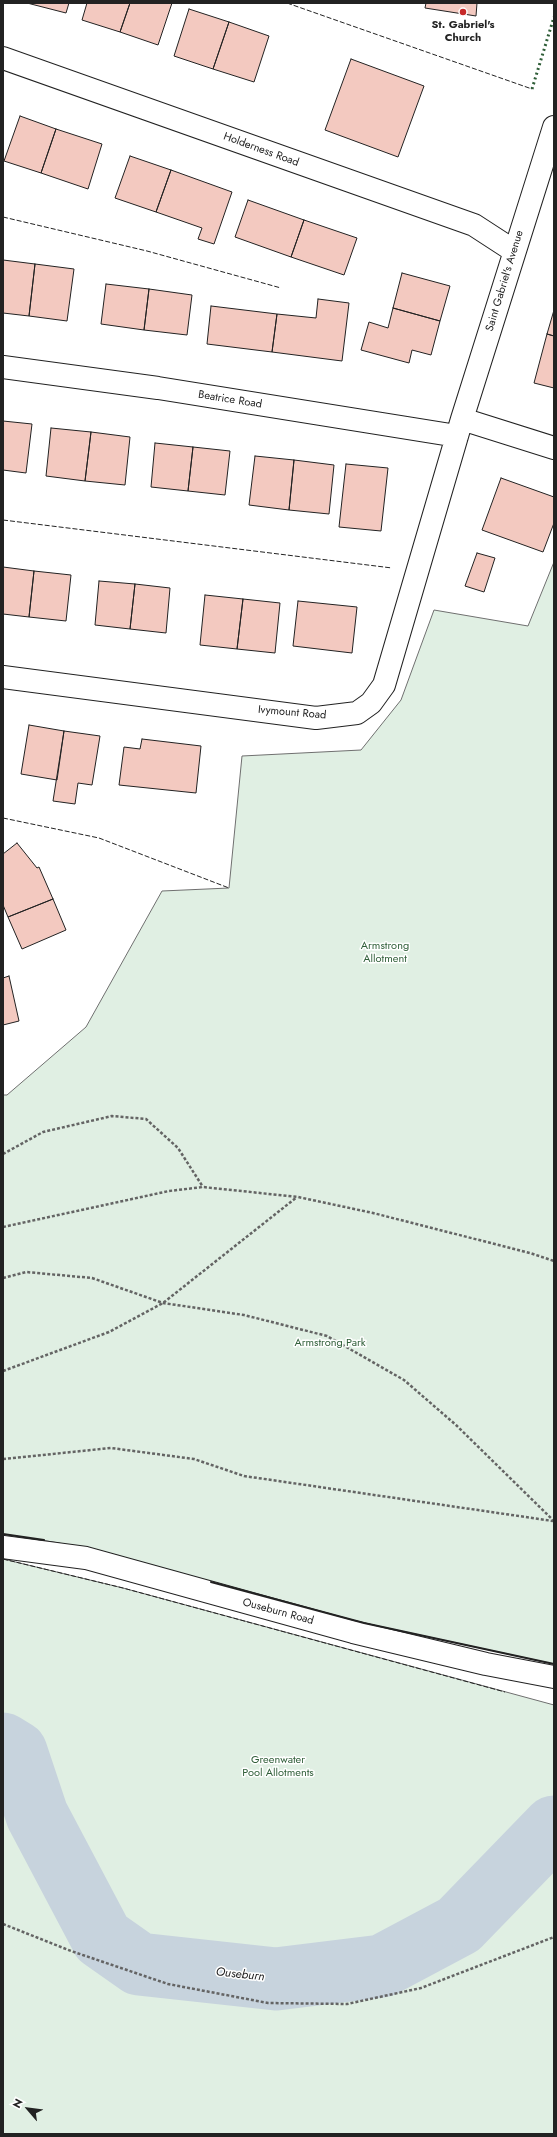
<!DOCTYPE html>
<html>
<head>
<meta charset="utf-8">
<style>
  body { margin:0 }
  #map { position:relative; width:557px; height:2137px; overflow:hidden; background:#fff; font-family:Jost,sans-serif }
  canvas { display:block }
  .frame { position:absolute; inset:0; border:4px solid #222; pointer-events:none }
  .north { position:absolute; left:8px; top:2089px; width:40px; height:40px; -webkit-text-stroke:3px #fff; paint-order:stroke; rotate:298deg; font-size:11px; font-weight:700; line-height:16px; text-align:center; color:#222 }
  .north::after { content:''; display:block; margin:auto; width:14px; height:18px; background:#222; clip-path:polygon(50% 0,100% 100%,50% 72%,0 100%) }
</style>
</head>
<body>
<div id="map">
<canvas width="557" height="2137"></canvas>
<div class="frame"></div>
<div class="north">N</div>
</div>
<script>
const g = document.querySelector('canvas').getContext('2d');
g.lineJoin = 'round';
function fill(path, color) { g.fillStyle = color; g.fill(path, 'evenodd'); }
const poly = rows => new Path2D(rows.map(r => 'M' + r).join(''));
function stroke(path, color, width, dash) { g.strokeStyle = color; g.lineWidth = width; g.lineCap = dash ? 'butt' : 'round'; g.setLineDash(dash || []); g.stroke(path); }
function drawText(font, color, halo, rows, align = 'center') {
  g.font = font + ' Jost,sans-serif'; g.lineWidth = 3; g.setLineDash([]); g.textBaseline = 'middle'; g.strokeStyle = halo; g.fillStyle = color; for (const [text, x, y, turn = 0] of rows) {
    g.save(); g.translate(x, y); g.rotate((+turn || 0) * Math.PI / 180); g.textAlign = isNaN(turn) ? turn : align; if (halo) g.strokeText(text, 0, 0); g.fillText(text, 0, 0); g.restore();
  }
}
const green = poly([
  [554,562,554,1664,364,1623,59,1543,3,1534,3,1095,7,1095,86,1027,162,891,229,888,242,756,361,750,401,700,434,610,528,626,554,562],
  [3,1559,123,1588,554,1705,554,2134,3,2134,3,1559]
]);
const river = poly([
  [3,1744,16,1752,37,1815,102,1938,139,1964,276,1979,382,1966,459,1925,554,1827]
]);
const building = poly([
  [27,3,69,3,66,13,27,3],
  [87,3,130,3,120,32,82,20,87,3],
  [130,3,172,3,158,45,120,32,130,3],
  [426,3,477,3,476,16,425,8,426,3],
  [189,9,229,22,213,69,174,56,189,9],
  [229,22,269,36,254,82,213,69,229,22],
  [351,59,424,86,398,157,325,130,351,59],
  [20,116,56,129,41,173,4,161,20,116],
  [56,129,102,144,88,189,41,173,56,129],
  [130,156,171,170,156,212,115,198,130,156],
  [171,170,232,192,214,244,198,239,202,228,156,212,171,170],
  [248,200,304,220,291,257,235,237,248,200],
  [304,220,357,238,344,275,291,257,304,220],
  [3,260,35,264,29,316,3,313,3,260],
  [35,264,74,269,67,321,29,316,35,264],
  [402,273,450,286,440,321,393,308,402,273],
  [106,284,149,289,144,330,101,324,106,284],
  [149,289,192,295,187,335,144,330,149,289],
  [318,299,349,303,342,361,272,352,277,314,316,318,318,299],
  [211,306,277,314,272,352,207,344,211,306],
  [393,308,440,321,431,355,412,350,409,363,361,350,369,322,388,328,393,308],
  [554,310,554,336,547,334,554,310],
  [547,334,554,336,554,388,534,383,547,334],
  [3,421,32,424,26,473,3,470,3,421],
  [51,428,91,432,85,481,46,476,51,428],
  [91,432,130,437,125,485,85,481,91,432],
  [155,443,193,447,188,491,151,487,155,443],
  [193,447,230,451,225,495,188,491,193,447],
  [255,456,294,460,289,510,249,505,255,456],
  [294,460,334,465,329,514,289,510,294,460],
  [346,464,388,468,381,531,339,527,346,464],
  [501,478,554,497,554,523,543,552,482,530,501,478],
  [477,553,495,558,484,592,465,586,477,553],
  [3,567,34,571,29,617,3,614,3,567],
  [34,571,71,575,66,621,29,617,34,571],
  [99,581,135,584,130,629,95,625,99,581],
  [135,584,170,588,166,633,130,629,135,584],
  [205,595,243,599,237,649,200,645,205,595],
  [243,599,280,603,275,653,237,649,243,599],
  [298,601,357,607,352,653,293,646,298,601],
  [29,725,64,731,57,780,21,774,29,725],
  [64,731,100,736,92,785,78,783,75,804,53,801,64,731],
  [142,739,201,746,196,793,119,785,124,747,140,749,142,739],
  [17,843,37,868,39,867,53,899,8,917,3,905,3,854,17,843],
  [53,899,66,930,22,949,8,917,53,899],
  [9,976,19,1021,3,1025,3,978,9,976]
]);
const path = poly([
  [3,1154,43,1132,112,1116,146,1119,178,1148,203,1187],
  [3,1227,169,1191,203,1187,298,1197,373,1213,530,1253,554,1261],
  [3,1278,26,1272,92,1278,163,1303,244,1315,327,1336,404,1380,456,1425,554,1521],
  [3,1371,109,1332,163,1303,297,1197],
  [3,1459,111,1448,194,1459,244,1476,553,1521],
  [3,1924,71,1951,168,1984,268,2003,347,2004,421,1988,554,1937]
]);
const minor = poly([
  [3,58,474,225,514,251],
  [3,367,158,388,457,436],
  [462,419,554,448],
  [3,677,316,718,357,713,371,703,384,685,462,419,554,127],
  [3,1547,86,1558,353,1632,486,1664,554,1677]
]);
const hedge = poly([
  [532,89,554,17]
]);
const fence = poly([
  [287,3,532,89],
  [3,217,147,251,281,288],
  [3,520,392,568],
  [3,818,99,838,229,888],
  [3,1559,123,1588,505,1692]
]);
const wall = poly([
  [3,1534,44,1540],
  [211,1582,364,1623,554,1664]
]);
const markers = [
  [463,12,4,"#c62828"]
];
const poiNames = [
  ["St. Gabriel's",463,25],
  ["Church",463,38]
];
const streetNames = [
  ["Holderness Road",261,150,20],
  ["Saint Gabriel's Avenue",505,281,-73],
  ["Beatrice Road",230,400,9],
  ["Ivymount Road",292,713,5],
  ["Ouseburn Road",278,1612,15]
];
const parkNames = [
  ["Armstrong",385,946],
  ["Allotment",385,959],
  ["Armstrong Park",330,1343],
  ["Greenwater",278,1760],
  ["Pool Allotments",278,1773]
];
const waterNames = [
  ["Ouseburn",240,1975,6]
];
fill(green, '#e0efe3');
stroke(green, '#6f6f6f', 1);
stroke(river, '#c7d3dd', 63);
fill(building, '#f3c9c0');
stroke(building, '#222', 1);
stroke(minor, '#222', 24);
stroke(path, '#646464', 2.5, [3, 2]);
stroke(minor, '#fff', 22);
stroke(hedge, '#2f5e38', 3, [2, 3]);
stroke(fence, '#222', 1, [5, 2]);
stroke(wall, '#222', 2);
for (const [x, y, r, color] of markers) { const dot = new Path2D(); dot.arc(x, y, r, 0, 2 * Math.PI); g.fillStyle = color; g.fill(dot); stroke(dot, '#fff', 1.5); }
drawText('bold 11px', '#222', '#fff', poiNames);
drawText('11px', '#222', '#fff', streetNames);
drawText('11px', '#2f5e38', '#fff', parkNames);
drawText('italic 12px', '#222', '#fff', waterNames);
</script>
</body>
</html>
